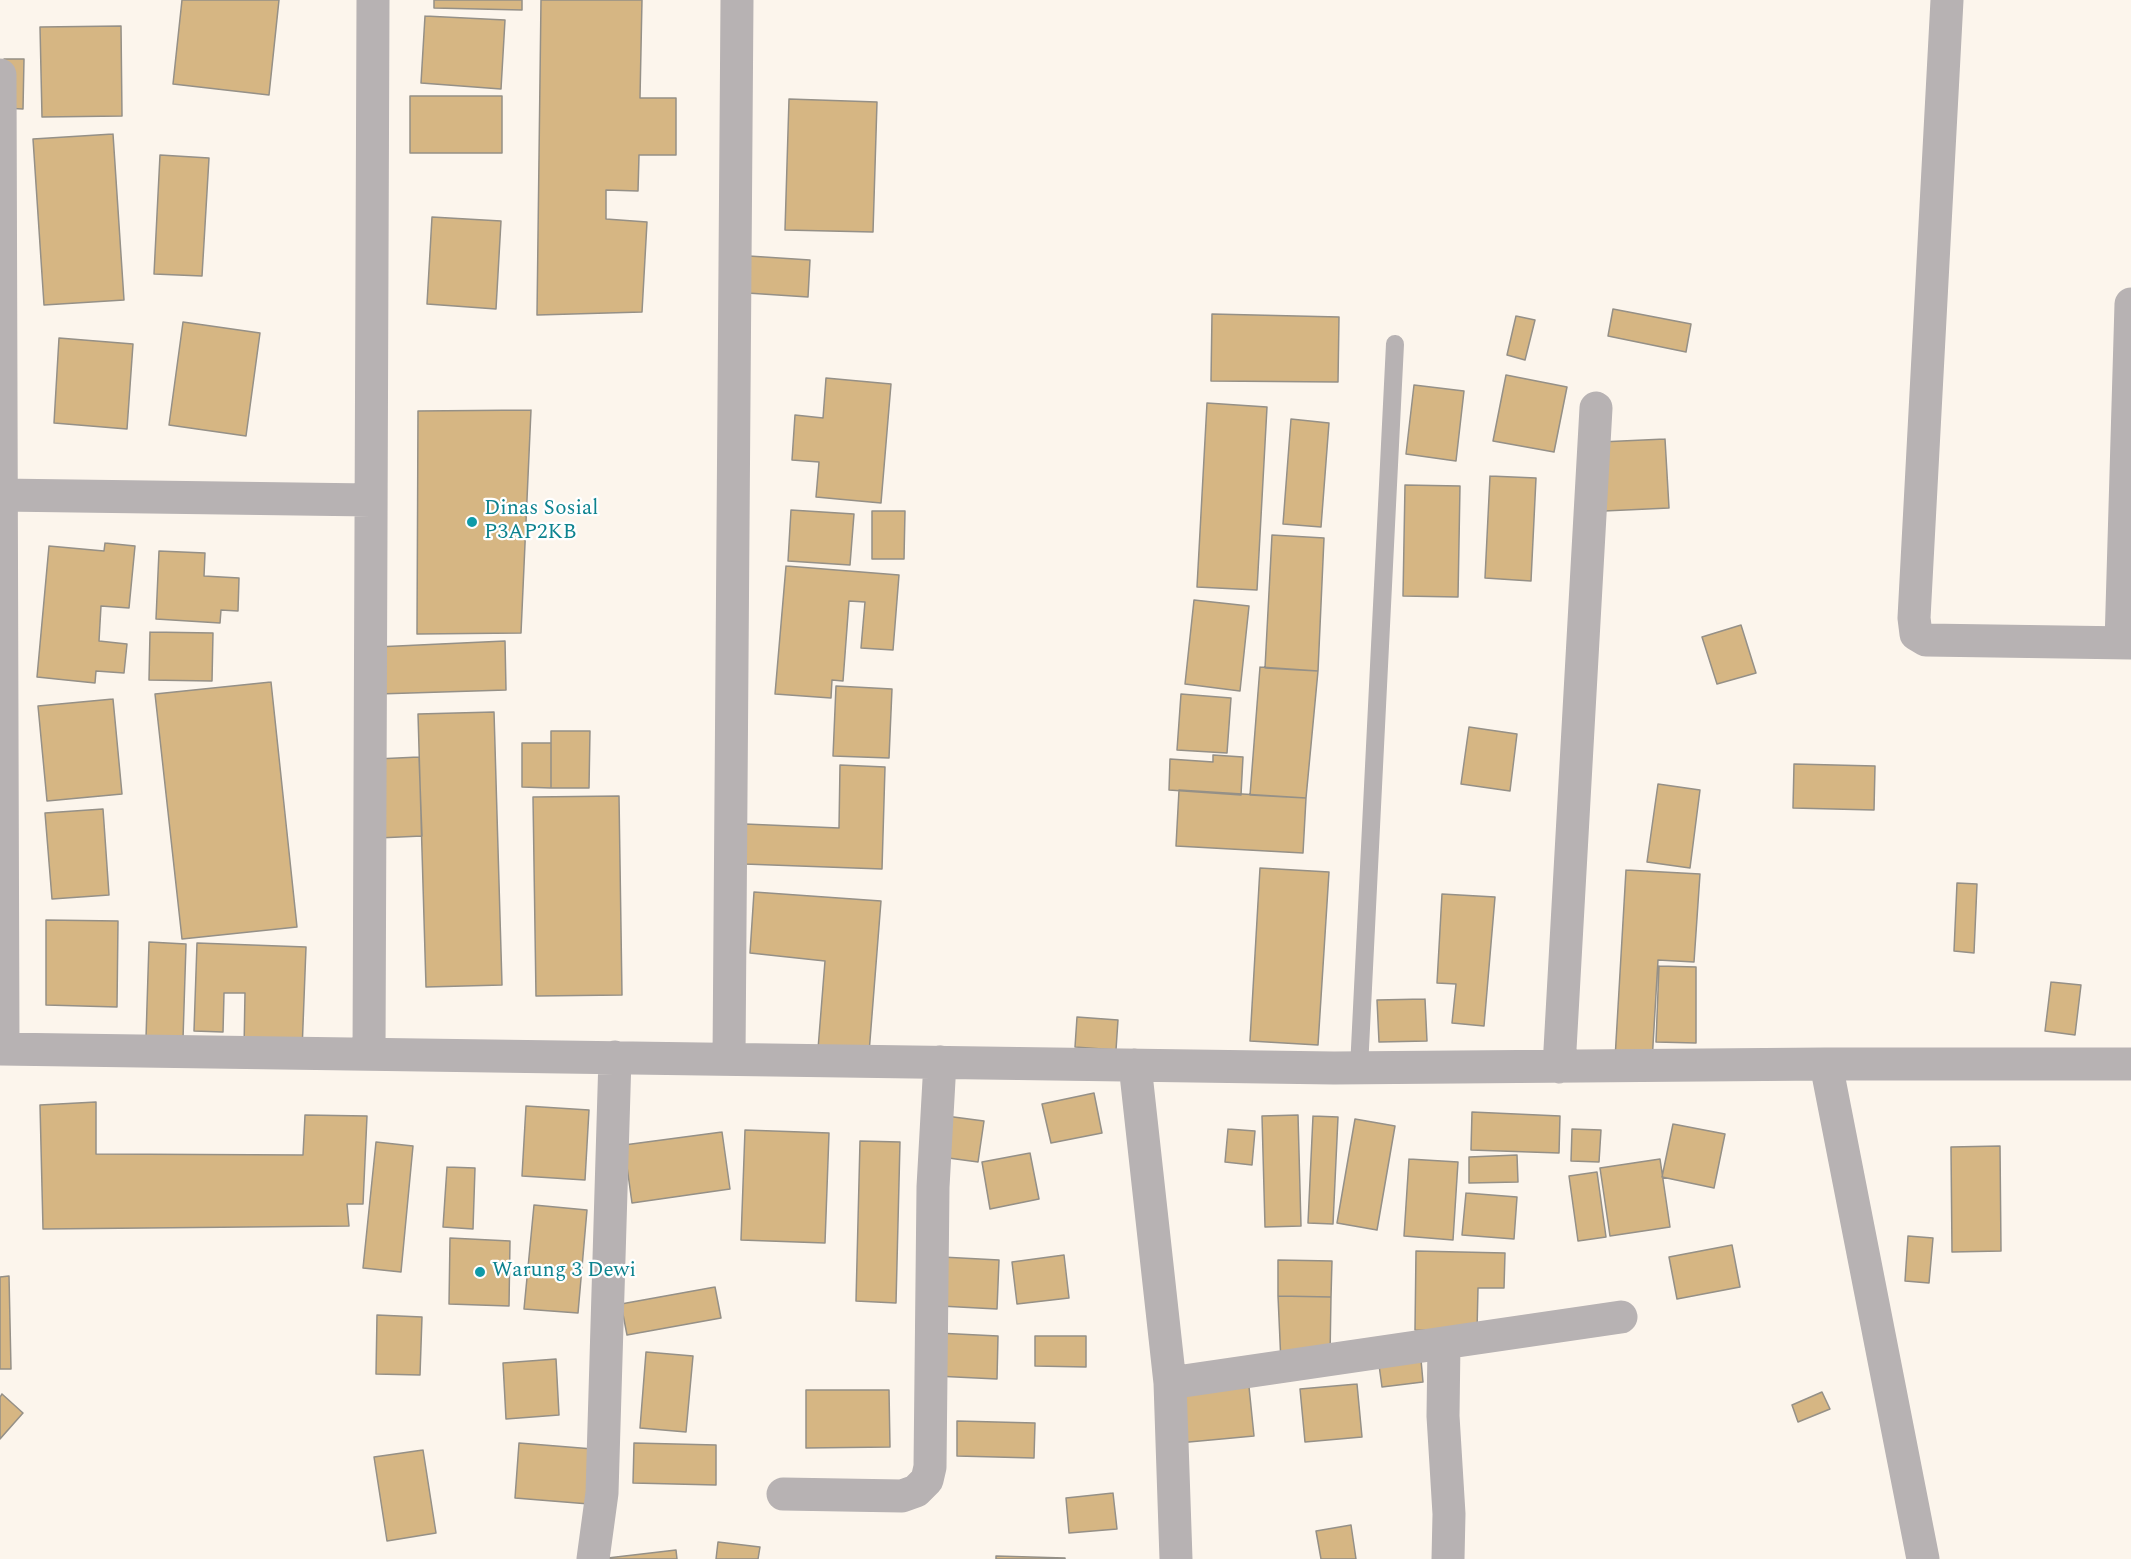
<!DOCTYPE html>
<html>
<head>
<meta charset="utf-8">
<style>
  body { margin:0 }
  canvas { display:block; background:#fcf5ec }
</style>
</head>
<body>
<canvas width="2131" height="1559"></canvas>
<script>
const g = document.querySelector('canvas').getContext('2d');
g.lineJoin = 'round';
function fill(path, color) { g.fillStyle = color; g.fill(path, 'evenodd'); }
const poly = rows => new Path2D(rows.map(r => 'M' + r).join(''));
function stroke(path, color, width, dash) { g.strokeStyle = color; g.lineWidth = width; g.lineCap = dash ? 'butt' : 'round'; g.setLineDash(dash || []); g.stroke(path); }
function drawText(font, color, halo, rows, align = 'center') {
  g.font = font + ' Spectral,serif'; g.lineWidth = 4.5; g.setLineDash([]); g.textBaseline = 'middle'; g.strokeStyle = halo; g.fillStyle = color; for (const [text, x, y, turn = 0] of rows) {
    g.save(); g.translate(x, y); g.rotate((+turn || 0) * Math.PI / 180); g.textAlign = isNaN(turn) ? turn : align; if (halo) g.strokeText(text, 0, 0); g.fillText(text, 0, 0); g.restore();
  }
}
const building = poly([
  [182,0,279,0,269,95,173,84,182,0],
  [434,0,522,0,522,10,434,8,434,0],
  [541,0,642,0,640,98,676,98,676,155,639,155,638,191,606,190,606,219,647,222,642,312,537,315,541,0],
  [425,16,505,20,501,89,421,83,425,16],
  [121,26,122,116,42,117,40,27,121,26],
  [4,59,24,59,23,109,3,108,4,59],
  [410,96,502,96,502,153,410,153,410,96],
  [789,99,877,102,873,232,785,230,789,99],
  [113,134,124,300,44,305,33,139,113,134],
  [160,155,209,158,202,276,154,274,160,155],
  [432,217,501,221,496,309,427,304,432,217],
  [749,256,810,260,808,297,747,293,749,256],
  [1613,309,1691,324,1686,352,1608,336,1613,309],
  [1212,314,1339,317,1338,382,1211,381,1212,314],
  [1516,316,1535,320,1525,360,1507,355,1516,316],
  [183,322,260,333,246,436,169,425,183,322],
  [59,338,133,344,127,429,54,423,59,338],
  [1506,375,1567,387,1554,452,1493,441,1506,375],
  [826,378,891,384,881,503,816,497,819,462,792,460,795,415,823,418,826,378],
  [1414,385,1464,391,1456,461,1406,454,1414,385],
  [1207,403,1267,407,1257,590,1197,587,1207,403],
  [531,410,521,633,417,634,418,411,531,410],
  [1291,419,1329,423,1321,527,1283,524,1291,419],
  [1665,439,1669,508,1604,511,1600,442,1665,439],
  [1490,476,1536,478,1531,581,1485,578,1490,476],
  [1405,485,1460,486,1458,597,1403,596,1405,485],
  [791,510,854,514,850,565,788,561,791,510],
  [872,511,905,511,904,559,872,559,872,511],
  [1272,535,1324,538,1318,671,1265,668,1272,535],
  [105,543,135,546,129,608,101,606,99,641,127,644,124,673,96,671,95,683,37,677,49,546,104,551,105,543],
  [159,551,205,553,204,576,239,578,238,611,221,610,220,623,156,619,159,551],
  [786,566,899,575,893,650,861,648,865,602,849,601,843,681,832,680,831,698,775,694,786,566],
  [1194,600,1249,606,1240,691,1185,684,1194,600],
  [1741,625,1756,673,1717,684,1702,637,1741,625],
  [150,632,213,633,212,681,149,680,150,632],
  [505,641,506,690,378,694,376,647,505,641],
  [1260,667,1318,671,1306,798,1250,795,1260,667],
  [271,682,297,927,182,939,155,694,271,682],
  [836,686,892,689,889,758,833,756,836,686],
  [1181,694,1231,698,1227,753,1177,750,1181,694],
  [113,699,122,794,47,801,38,706,113,699],
  [494,712,502,985,426,987,418,714,494,712],
  [1469,727,1517,734,1510,791,1461,784,1469,727],
  [551,731,590,731,589,788,551,788,551,731],
  [522,743,551,743,551,788,522,787,522,743],
  [1213,755,1243,757,1241,795,1169,790,1170,759,1213,762,1213,755],
  [419,757,422,836,378,838,376,759,419,757],
  [1794,764,1875,766,1874,810,1793,808,1794,764],
  [840,765,885,767,882,869,744,864,745,824,839,828,840,765],
  [1658,784,1700,790,1690,868,1647,862,1658,784],
  [1179,790,1306,798,1303,853,1176,846,1179,790],
  [619,796,622,995,536,996,533,797,619,796],
  [103,809,109,895,52,899,45,813,103,809],
  [1260,868,1329,872,1318,1045,1250,1041,1260,868],
  [1626,870,1700,874,1694,962,1658,960,1652,1062,1615,1059,1626,870],
  [1957,883,1977,884,1974,953,1954,951,1957,883],
  [754,892,881,901,869,1053,818,1049,825,961,750,953,754,892],
  [1442,894,1495,897,1484,1026,1452,1023,1456,984,1437,983,1442,894],
  [46,920,118,921,117,1007,46,1005,46,920],
  [149,942,186,944,183,1039,146,1038,149,942],
  [197,943,306,947,302,1051,244,1049,245,993,224,993,223,1032,194,1031,197,943],
  [1659,966,1696,967,1696,1043,1656,1042,1659,966],
  [2051,982,2081,985,2075,1035,2045,1031,2051,982],
  [1425,999,1427,1041,1379,1042,1377,1000,1425,999],
  [1077,1017,1118,1020,1116,1050,1075,1047,1077,1017],
  [1094,1093,1102,1133,1051,1143,1042,1104,1094,1093],
  [96,1102,96,1154,303,1155,305,1115,367,1116,363,1204,347,1204,349,1226,43,1229,40,1105,96,1102],
  [526,1106,589,1110,585,1180,522,1176,526,1106],
  [1472,1112,1560,1116,1559,1153,1471,1150,1472,1112],
  [1298,1115,1301,1226,1265,1227,1262,1116,1298,1115],
  [946,1116,984,1121,978,1162,941,1157,946,1116],
  [1313,1116,1338,1117,1333,1224,1308,1223,1313,1116],
  [1355,1119,1395,1126,1377,1230,1337,1223,1355,1119],
  [1673,1124,1725,1134,1714,1188,1662,1177,1673,1124],
  [1228,1129,1255,1131,1252,1165,1225,1162,1228,1129],
  [1572,1129,1601,1130,1599,1162,1571,1161,1572,1129],
  [745,1130,829,1133,825,1243,741,1240,745,1130],
  [722,1132,730,1189,632,1203,624,1145,722,1132],
  [860,1141,900,1142,896,1303,856,1301,860,1141],
  [376,1142,413,1146,401,1272,363,1268,376,1142],
  [2000,1146,2001,1251,1952,1252,1951,1147,2000,1146],
  [1030,1153,1039,1199,990,1209,982,1162,1030,1153],
  [1517,1155,1518,1182,1469,1183,1469,1157,1517,1155],
  [1409,1159,1458,1162,1453,1240,1404,1236,1409,1159],
  [1660,1159,1670,1227,1610,1236,1600,1168,1660,1159],
  [447,1167,475,1168,473,1229,443,1227,447,1167],
  [1597,1172,1606,1237,1578,1241,1569,1176,1597,1172],
  [1466,1193,1517,1197,1514,1239,1462,1235,1466,1193],
  [534,1205,587,1210,578,1313,524,1309,534,1205],
  [1908,1236,1933,1238,1929,1283,1905,1281,1908,1236],
  [450,1238,510,1241,509,1306,449,1304,450,1238],
  [1732,1245,1740,1287,1677,1299,1669,1257,1732,1245],
  [1416,1251,1505,1253,1504,1288,1478,1288,1477,1331,1415,1330,1416,1251],
  [1064,1255,1069,1298,1017,1304,1012,1262,1064,1255],
  [942,1257,999,1260,997,1309,940,1306,942,1257],
  [1278,1260,1332,1261,1331,1297,1278,1296,1278,1260],
  [9,1276,11,1369,0,1369,0,1277,9,1276],
  [715,1287,721,1318,627,1335,621,1304,715,1287],
  [1278,1296,1331,1297,1330,1356,1281,1363,1278,1296],
  [377,1315,422,1317,420,1375,376,1374,377,1315],
  [937,1333,998,1336,997,1379,935,1376,937,1333],
  [1035,1336,1086,1336,1086,1367,1035,1366,1035,1336],
  [646,1352,693,1356,686,1432,640,1428,646,1352],
  [556,1359,559,1415,506,1419,503,1363,556,1359],
  [1421,1360,1423,1382,1382,1387,1379,1365,1421,1360],
  [1357,1384,1362,1437,1305,1442,1300,1389,1357,1384],
  [1249,1387,1254,1436,1178,1443,1173,1394,1249,1387],
  [806,1390,889,1390,890,1447,806,1448,806,1390],
  [1822,1392,1830,1409,1798,1422,1792,1405,1822,1392],
  [2,1394,23,1413,0,1439,0,1397,2,1394],
  [957,1421,1035,1423,1034,1458,957,1456,957,1421],
  [519,1443,593,1449,589,1504,515,1498,519,1443],
  [634,1443,716,1445,716,1485,633,1483,634,1443],
  [423,1450,436,1533,387,1541,374,1457,423,1450],
  [1113,1493,1117,1529,1069,1533,1066,1498,1113,1493],
  [1351,1525,1356,1559,1321,1559,1316,1531,1351,1525],
  [718,1542,760,1547,758,1559,716,1559,718,1542],
  [676,1550,677,1559,599,1559,676,1550],
  [996,1556,1065,1558,1065,1559,996,1559,996,1556]
]);
const service = poly([
  [1359,1068,1395,344]
]);
const minor = poly([
  [1947,0,1914,618,1916,634,1926,640,2131,643],
  [0,75,3,1049],
  [1,495,371,500],
  [2121,643,2131,304],
  [0,1049,1334,1068,1826,1064,2131,1064],
  [369,1054,373,0],
  [729,1059,737,0],
  [1826,1064,1923,1559],
  [1135,1065,1170,1383,1176,1559],
  [1559,1067,1596,408],
  [1444,1343,1443,1416,1449,1514,1448,1559],
  [1170,1383,1621,1317],
  [783,1494,902,1496,916,1491,927,1480,930,1467,933,1187,940,1062],
  [593,1559,602,1493,615,1057]
]);
const markers = [
  [472,522,6,"#0f9aa8"],
  [480,1272,6,"#0f9aa8"]
];
const cultureNames = [
  ["Dinas Sosial",484,510],
  ["P3AP2KB",484,534],
  ["Warung 3 Dewi",492,1272]
];
fill(building, '#d6b683');
stroke(building, '#959087', 1.5);
stroke(service, '#b7b2b3', 18);
stroke(minor, '#b7b2b3', 33);
for (const [x, y, r, color] of markers) { const dot = new Path2D(); dot.arc(x, y, r, 0, 2 * Math.PI); g.fillStyle = color; g.fill(dot); stroke(dot, '#fff', 2); }
drawText('21px', '#0d838f', '#fff', cultureNames, 'left');
</script>
</body>
</html>
